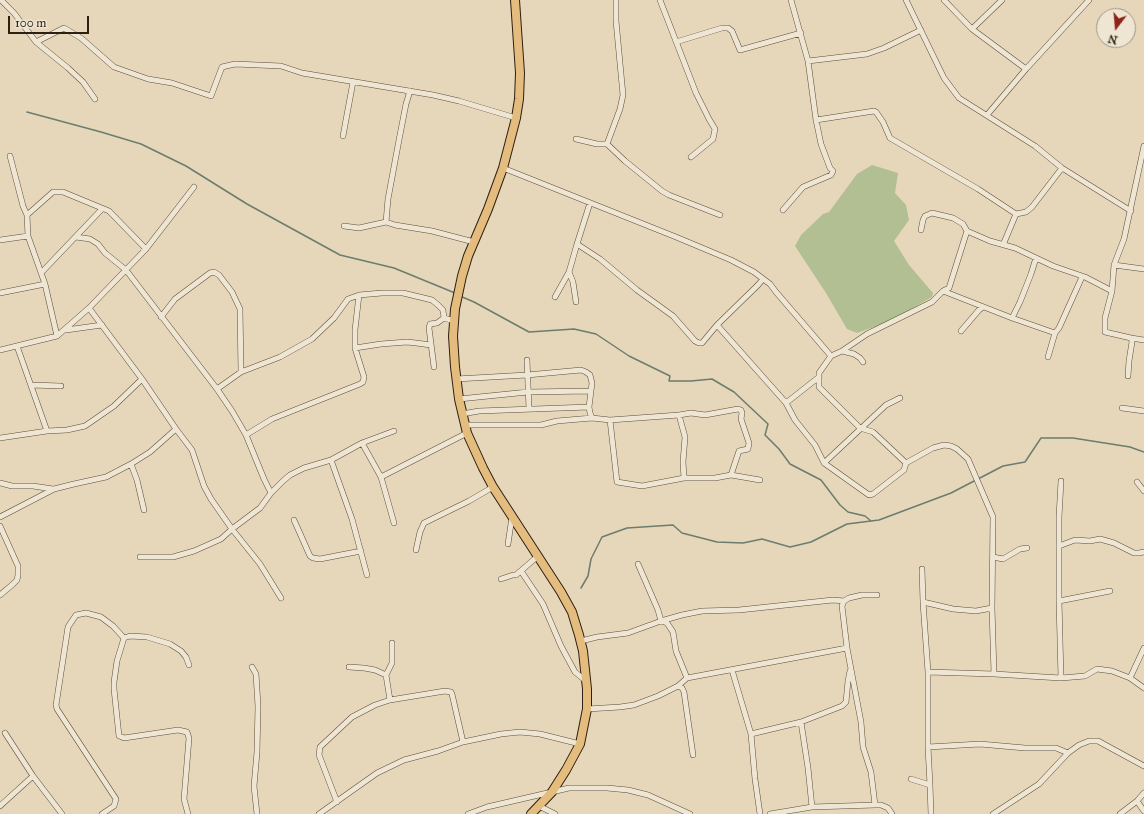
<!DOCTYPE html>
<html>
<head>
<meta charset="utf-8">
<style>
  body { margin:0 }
  #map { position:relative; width:1144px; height:814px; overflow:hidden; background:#e6d7bb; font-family:"IM FELL Great Primer",serif }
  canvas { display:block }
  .north { position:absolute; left:1096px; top:8px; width:40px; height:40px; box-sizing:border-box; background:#efe5d3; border:1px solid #a19685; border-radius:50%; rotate:196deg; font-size:11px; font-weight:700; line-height:16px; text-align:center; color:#2d2010 }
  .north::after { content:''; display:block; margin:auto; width:14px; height:18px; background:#8f2418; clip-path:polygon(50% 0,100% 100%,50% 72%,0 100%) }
  .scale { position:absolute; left:8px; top:16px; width:81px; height:18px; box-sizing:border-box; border:2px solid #2d2010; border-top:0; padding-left:5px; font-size:12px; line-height:14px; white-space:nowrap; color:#2d2010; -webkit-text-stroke:3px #efe5d3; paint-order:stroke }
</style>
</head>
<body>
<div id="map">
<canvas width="1144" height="814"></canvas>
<div class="north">N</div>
<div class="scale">100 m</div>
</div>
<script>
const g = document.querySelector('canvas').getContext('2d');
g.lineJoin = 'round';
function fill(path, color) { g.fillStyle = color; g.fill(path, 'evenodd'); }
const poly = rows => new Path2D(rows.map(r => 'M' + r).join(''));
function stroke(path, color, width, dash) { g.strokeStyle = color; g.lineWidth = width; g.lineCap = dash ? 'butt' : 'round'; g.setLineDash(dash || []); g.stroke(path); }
const green = poly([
  [872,165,898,173,895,193,906,205,909,220,894,241,909,265,933,293,932,297,890,321,857,333,847,329,826,293,795,246,801,235,823,214,829,212,857,174]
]);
const stream = poly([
  [27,112,101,132,141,144,186,166,247,204,340,255,394,268,455,293],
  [460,296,474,302,529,332,574,329,596,334,629,356,670,376,669,381,691,381,712,379,734,392,768,424,765,435,779,449,790,464,821,480,840,505,848,512,865,516,871,521],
  [581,588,588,576,591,559,602,537,627,528,673,525,682,533,717,542,743,543,762,539,790,547,811,542,847,524,879,520,951,493,1003,466,1025,462,1041,438,1073,438,1130,447,1144,452]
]);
const minor = poly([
  [1,0,14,13,36,42,68,68,83,82,95,99],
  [660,0,696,93,709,119,715,129,713,139,691,157],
  [906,0,944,78,959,98,1035,146,1062,168,1131,211],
  [944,0,972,29,1026,69],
  [972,29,1002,0],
  [36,42,64,28,81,38,114,67,148,79,172,83,211,96,222,67,235,64,281,66,302,73,433,95,459,101,516,118],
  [676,42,722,28,728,28,732,31,740,50,801,33],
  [808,61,867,54,884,48,921,30],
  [987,115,1026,69,1089,0],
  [816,120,874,111,876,112,883,122,890,138,978,189,1016,214,1026,212,1032,207,1062,168],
  [343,136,353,82],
  [576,139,597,144,607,144,625,161,662,191,669,195,720,215],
  [607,144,620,109,623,95,616,21,616,0],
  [1144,146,1124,239,1114,265,1112,291,1105,318,1105,332,1131,338,1144,340],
  [10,156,23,206,27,215],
  [503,168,676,237,731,260,754,272,770,284,776,292,831,356],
  [783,210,803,187,831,175,833,171,830,168,821,144,816,120,808,61,791,0],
  [386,222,388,199,399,140,406,104,410,91],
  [344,226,359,228,386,222,395,225,432,231,474,242],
  [921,230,923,220,925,216,932,213,953,218,963,224,967,231,990,241,1015,248,1053,266,1085,277,1112,291],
  [76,237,90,239,98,244,105,253,126,270,217,389,232,411,246,435,264,479,271,493],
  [0,240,28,236],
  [577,244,600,259,637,290,673,316,695,341,699,343,702,343,717,325,758,285,763,279],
  [1003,245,1016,214],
  [1114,265,1144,269],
  [569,272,573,282,576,302],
  [41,273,102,209],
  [943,291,1012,318,1055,333],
  [0,293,45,284],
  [555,297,569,272,577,244,590,203],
  [89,308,142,379,176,429,192,450,204,486,211,499,232,529,260,564,281,598],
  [161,317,175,299,210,273,214,272,219,275,232,292,240,309,241,372],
  [1012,318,1020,302,1031,274,1036,258],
  [717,325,786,403,795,420,815,445,824,463,869,495,873,494,904,470,906,463,933,448,944,445,951,446,957,449,968,459,993,517,992,608,994,674],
  [66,330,102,325],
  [961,331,979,310,983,307],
  [57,336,45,284,28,236,27,215,53,192,63,192,109,211,146,249],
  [17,346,47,431],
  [355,348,381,344,407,342,416,343,431,345],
  [0,350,57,336,89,308,146,249,194,187],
  [842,351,867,334,932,302,943,291,949,288,967,231],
  [1048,357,1055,333,1059,328,1082,277],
  [527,360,529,409],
  [863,362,860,358,854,354,842,351,831,356,819,373,819,387,860,428,873,432,906,463],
  [434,367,429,328,430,324,437,323,444,318],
  [1128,376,1129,361,1132,342,1131,338],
  [456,379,527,375,581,370,586,372,590,375,592,383,589,407,590,413,592,418],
  [31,385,61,386],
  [217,389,241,372,280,357,312,339,334,318,348,299,359,295,382,293,403,293,432,300,438,305,443,310,444,318,454,321],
  [459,399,528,392,590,391],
  [786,403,819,377],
  [1122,408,1144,411],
  [462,414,479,411,589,407],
  [679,415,685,437,683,462,684,478],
  [465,425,541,425,557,421,592,418,610,420,679,415,691,413,705,415,738,409,741,410,742,413,741,419,749,443,748,449,739,451,731,475,715,478,684,478,642,486,617,482,610,420],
  [246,435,272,419,360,384,363,382,364,377,355,348,355,330,359,295],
  [0,438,47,431,67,430,85,426,114,406,142,379],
  [362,443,381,477],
  [331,460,352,519,367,575],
  [824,463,886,405,900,398],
  [131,464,137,480,144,510],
  [731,475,760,480],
  [1137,482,1144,491],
  [0,483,12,486,33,486,53,489],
  [0,517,54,489,74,484,106,477,131,464,150,452,176,429],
  [294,520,310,556,313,558,320,559,361,551],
  [394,523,381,477,467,433],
  [0,526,18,566,18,575,17,580,12,585,0,595],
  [508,544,512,517],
  [1059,546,1075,540,1090,541,1100,539,1114,543,1134,553,1139,553,1144,552],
  [416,550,420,532,424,523,469,501,493,487],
  [140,557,173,557,194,551,221,539,232,529,260,508,271,493,283,481,290,475,304,468,331,460,362,443,394,431],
  [993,557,1003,559,1020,549,1027,548],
  [638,564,658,610,661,621,667,623,673,632,676,651,687,678],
  [922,569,923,602,928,672,928,747,930,785,931,814],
  [521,571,543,604,561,646,575,672,586,681],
  [501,579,513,575,516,575,538,556],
  [1059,601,1110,591],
  [923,602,953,609,976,611,992,608],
  [124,638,117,661,114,682,114,689,119,736,122,737,124,738,178,730,187,732,189,738,184,799,188,814],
  [124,638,130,636,147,637,170,644,181,651,186,657,189,665],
  [581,641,597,637,628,633,661,621,682,615,702,611,739,610,833,600,844,601],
  [252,667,256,674,258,706,257,752,254,786,257,814],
  [349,667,364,668,375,670,386,675],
  [732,670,751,734,755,779,760,814],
  [928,672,994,674,1061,678,1085,676,1097,669,1112,671,1130,678,1144,688],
  [1061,678,1059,601,1059,517,1061,481],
  [1130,678,1144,648],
  [678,686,682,688,684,692,693,755],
  [390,700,386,675,392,663,392,643],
  [587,709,620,707,634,705,658,696,678,686,687,678,847,648],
  [801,722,808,768,812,807],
  [5,733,33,776,62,814],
  [751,734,801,722,842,706,846,702,848,681,850,671],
  [928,747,980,744,1025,748,1056,748,1068,753],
  [911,779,930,785],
  [1137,801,1144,811],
  [337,802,319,755,320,747,352,717,375,705,390,700,445,691,451,692,452,694,463,742],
  [875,805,871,772,863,747,861,722,847,648,842,606,844,601,849,598,862,595,877,595],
  [0,806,33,776],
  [539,806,555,814],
  [102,814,114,806,116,799,57,709,56,705,68,627,76,615,86,613,101,617,113,626,124,638],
  [319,814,377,773,404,760,438,751,463,742,501,734,520,732,540,734,580,744],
  [468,814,487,807,569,788,607,788,628,790,648,795,690,814],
  [770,814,812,807,875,805,881,805,888,808,892,814],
  [993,814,1039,784,1068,753,1079,745,1089,741,1098,741,1144,766],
  [1120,814,1137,801,1144,793]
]);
const primary = poly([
  [515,0,520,73,519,99,516,118,503,168,488,209,468,256,462,276,455,309,453,336,455,367,459,399,467,433,483,468,493,487,561,592,572,612,579,635,583,651,587,689,587,709,580,744,566,770,552,792,531,814]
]);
fill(green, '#b1bf93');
stroke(stream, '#6c7c6e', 1.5);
stroke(minor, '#5b4e3b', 6);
stroke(primary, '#2d2010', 10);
stroke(minor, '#efe5d3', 5);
stroke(primary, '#e3bc7e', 8);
</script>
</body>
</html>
